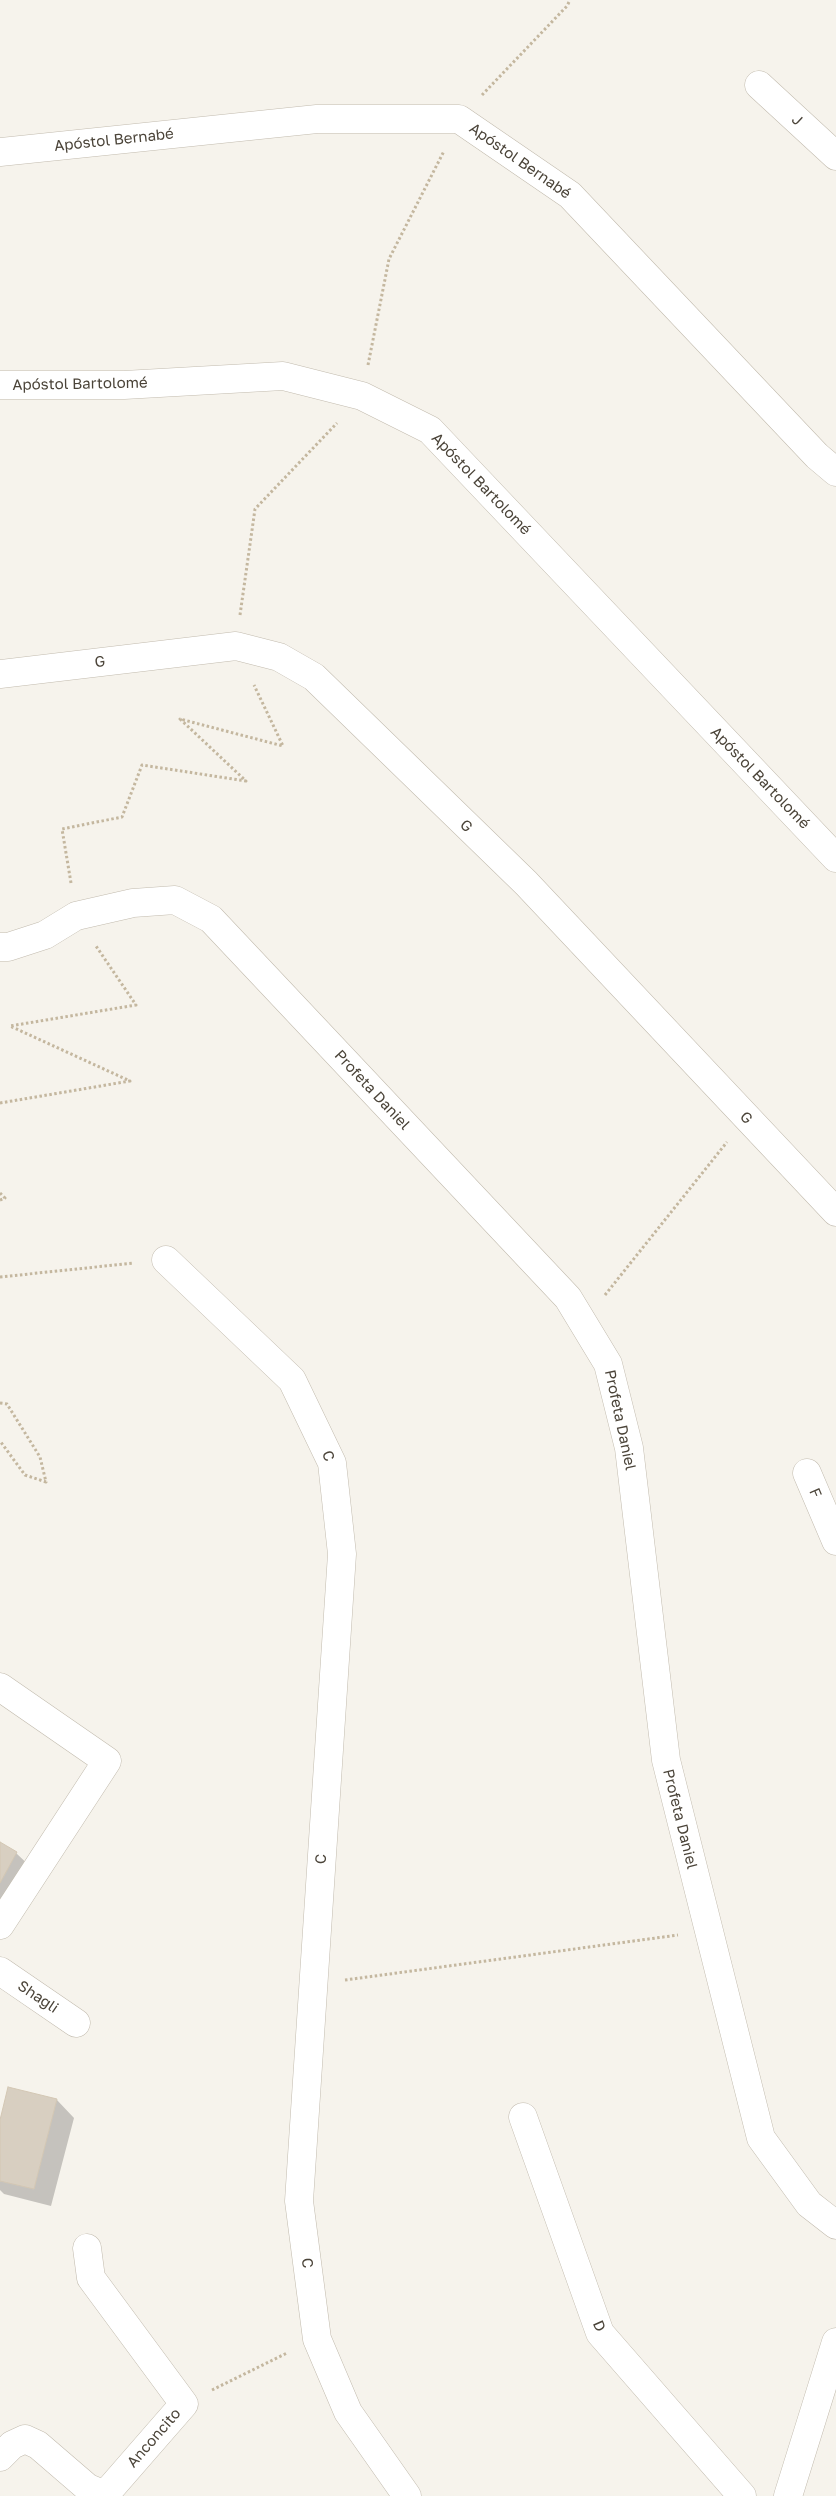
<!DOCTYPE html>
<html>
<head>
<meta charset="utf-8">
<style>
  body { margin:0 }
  canvas { display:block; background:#f6f3ec }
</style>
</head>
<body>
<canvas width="836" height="2496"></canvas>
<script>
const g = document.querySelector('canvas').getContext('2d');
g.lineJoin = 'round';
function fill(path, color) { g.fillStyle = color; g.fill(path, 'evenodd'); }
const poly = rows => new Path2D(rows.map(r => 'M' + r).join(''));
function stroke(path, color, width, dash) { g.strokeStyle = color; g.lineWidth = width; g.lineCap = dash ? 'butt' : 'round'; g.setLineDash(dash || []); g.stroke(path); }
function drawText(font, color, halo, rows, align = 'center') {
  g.font = font + ' "Golos Text",sans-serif'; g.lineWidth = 4; g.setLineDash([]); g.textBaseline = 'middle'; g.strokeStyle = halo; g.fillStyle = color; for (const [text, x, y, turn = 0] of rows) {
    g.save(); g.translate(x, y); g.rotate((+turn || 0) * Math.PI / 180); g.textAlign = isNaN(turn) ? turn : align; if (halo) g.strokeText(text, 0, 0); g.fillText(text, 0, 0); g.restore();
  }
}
const shadow = poly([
  [0,1844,16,1853,34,1870,14,1906,0,1898],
  [57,2100,74,2118,51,2206,4,2194,0,2190,0,2125]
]);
const building = poly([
  [0,1842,17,1852,0,1883,0,1842],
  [8,2087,57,2099,34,2189,0,2181,0,2120,8,2087]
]);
const path = poly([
  [482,95,567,6,570,0],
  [368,365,389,259,444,151],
  [240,615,255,509,337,423],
  [71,883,62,829,122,817,142,765,246,781,180,719,283,746,254,685],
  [0,1103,130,1081,10,1026,136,1005,96,946],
  [0,1193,5,1198,0,1200],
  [0,1277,134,1263],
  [605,1295,727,1142],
  [0,1403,7,1404,40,1457,46,1482,25,1475,0,1441],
  [345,1980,678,1935],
  [212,2390,287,2353]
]);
const minor = poly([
  [759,85,836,156],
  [0,152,317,119,459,119,570,195,817,456,836,472],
  [0,385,124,385,283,376,362,396,430,430,836,858],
  [0,674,236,646,279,657,314,677,526,883,836,1212],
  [0,947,8,947,45,935,76,916,133,903,175,900,211,919,568,1298,608,1364,629,1448,666,1760,761,2138,809,2204,836,2225],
  [166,1260,292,1380,332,1463,342,1554,299,2201,317,2339,348,2412,407,2496],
  [807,1473,836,1541],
  [0,1687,107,1761,0,1925],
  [0,1971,76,2023],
  [523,2117,600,2333,742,2496],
  [0,2457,12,2445,25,2439,38,2445,88,2488,100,2493,110,2489,184,2404,91,2278,87,2248],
  [788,2496,836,2342]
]);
const streetNames = [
  ["J",797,120,43],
  ["Apóstol Bernabé",114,140,-6],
  ["Apóstol Bernabé",520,161,35],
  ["Apóstol Bartolomé",80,384,-1],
  ["Apóstol Bartolomé",481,484,46],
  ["G",100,662,-7],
  ["Apóstol Bartolomé",760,778,46],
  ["G",466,826,44],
  ["Profeta Daniel",372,1090,47],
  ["G",746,1118,47],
  ["Profeta Daniel",620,1420,78],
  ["C",328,1456,68],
  ["F",815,1493,67],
  ["Profeta Daniel",680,1819,76],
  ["C",321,1859,-86],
  ["Shagli",38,1997,34],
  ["C",307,2263,83],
  ["D",599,2326,66],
  ["Anconcito",154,2438,-49]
];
fill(shadow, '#0003');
fill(building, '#d8cfc1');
stroke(building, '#d3c7b4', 1);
stroke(minor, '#c2bbae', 29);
stroke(path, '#c4b79f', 3, [2.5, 2.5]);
stroke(minor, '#fff', 28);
drawText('15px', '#4b4439', '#fff', streetNames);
</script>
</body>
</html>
